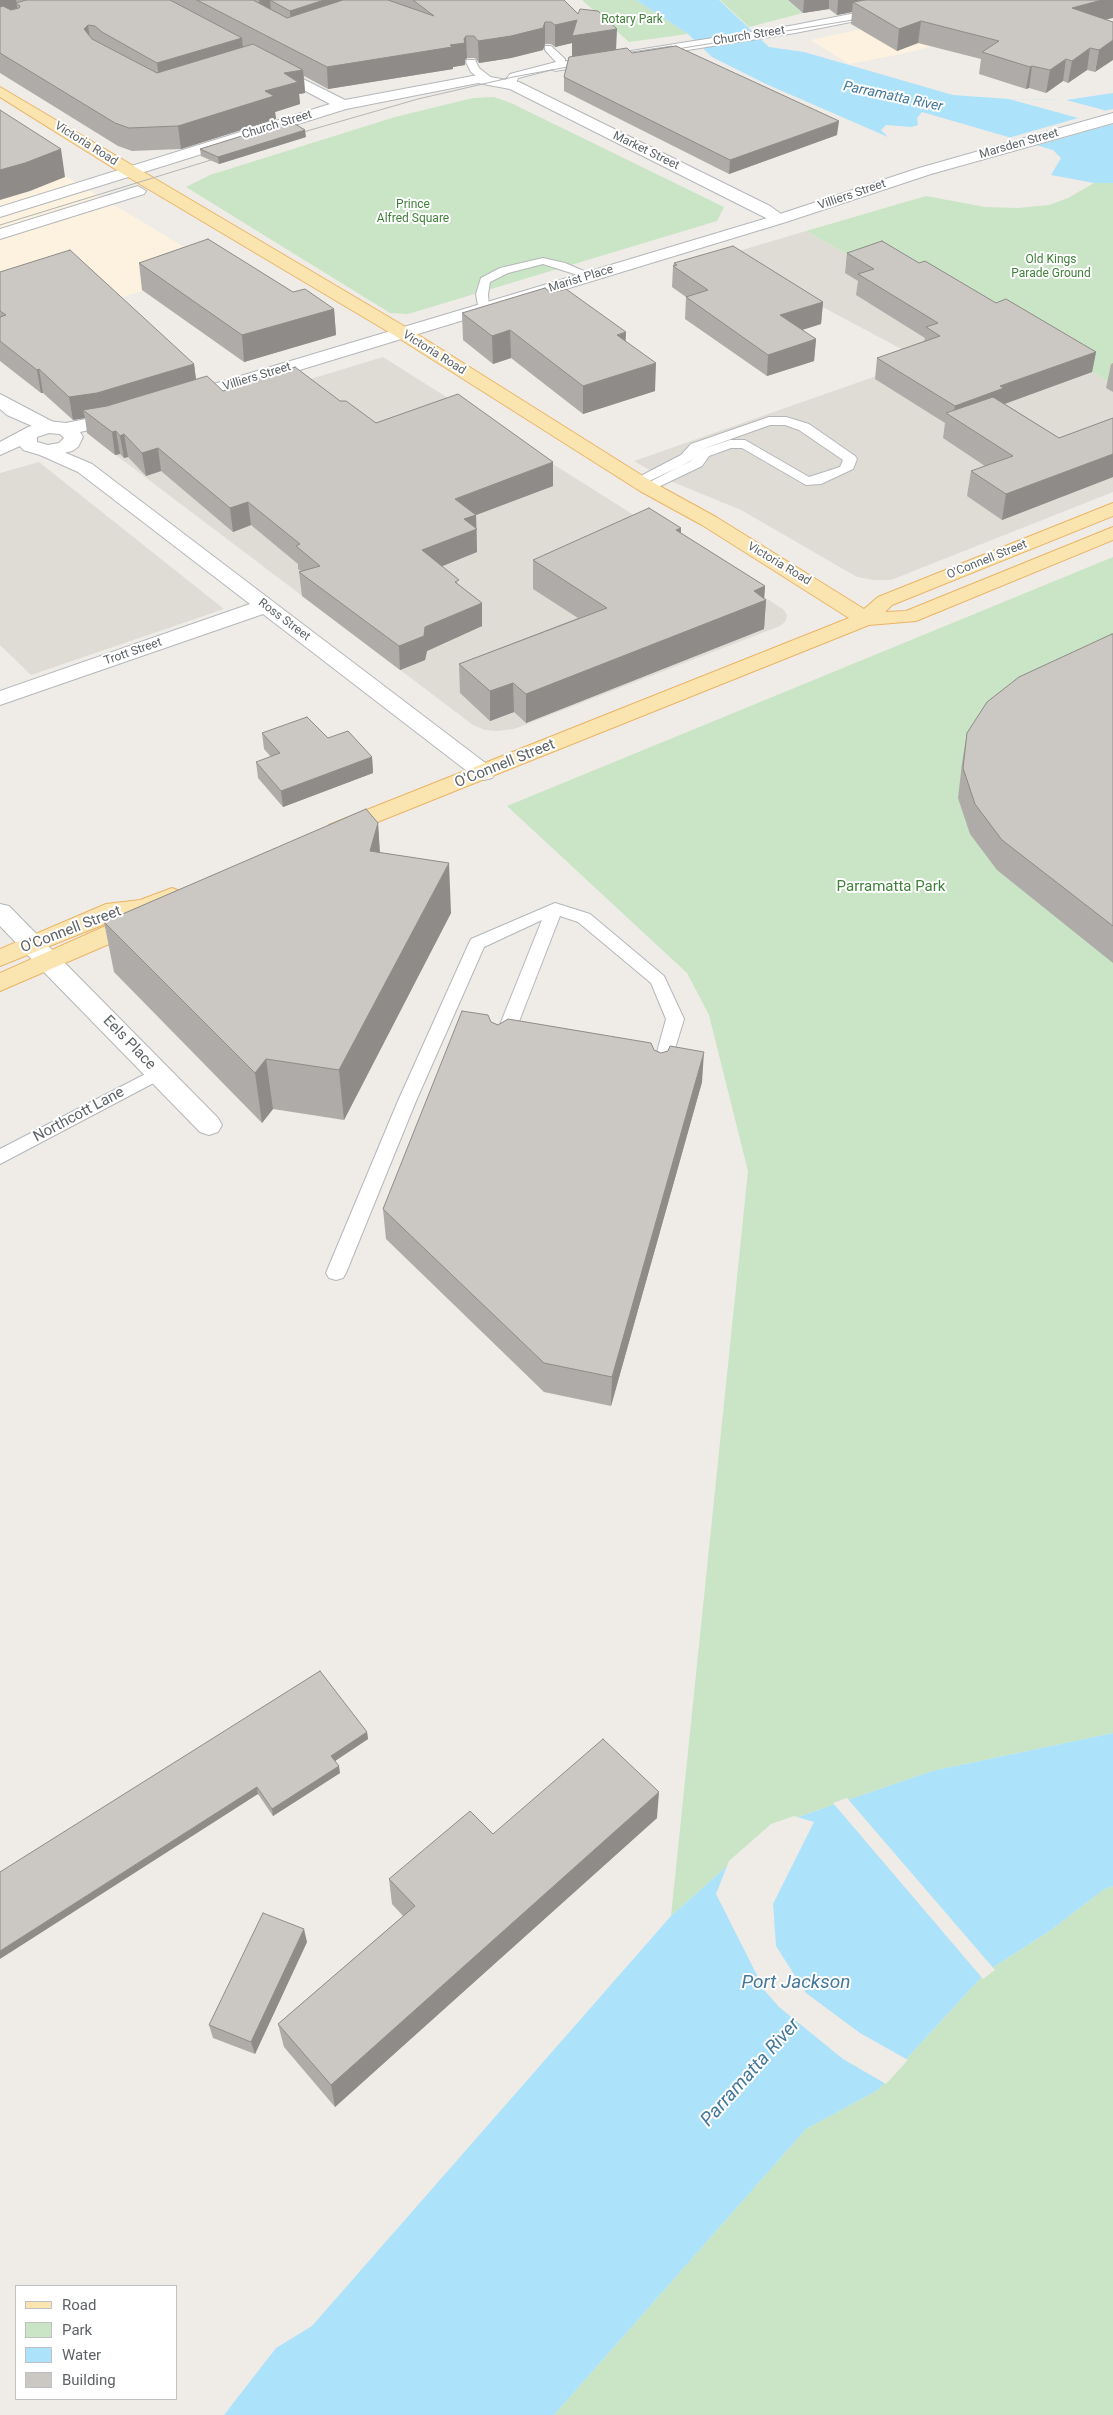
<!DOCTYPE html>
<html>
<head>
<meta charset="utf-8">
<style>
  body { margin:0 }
  #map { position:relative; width:1113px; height:2415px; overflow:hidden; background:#efece7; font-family:Roboto,sans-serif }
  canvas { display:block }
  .legend { position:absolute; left:15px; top:2285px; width:162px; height:115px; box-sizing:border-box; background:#fff; border:1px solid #bfc1c2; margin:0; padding:6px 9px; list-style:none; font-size:15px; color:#5e6366 }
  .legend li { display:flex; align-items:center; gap:10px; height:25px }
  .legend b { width:25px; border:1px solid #bfc1c2 }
</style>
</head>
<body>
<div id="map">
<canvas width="1113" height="2415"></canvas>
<ul class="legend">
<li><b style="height:6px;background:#fae5b1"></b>Road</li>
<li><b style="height:14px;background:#c9e5c5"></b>Park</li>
<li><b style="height:14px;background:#ace2fa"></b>Water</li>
<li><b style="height:14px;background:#cbc7c3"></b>Building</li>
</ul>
</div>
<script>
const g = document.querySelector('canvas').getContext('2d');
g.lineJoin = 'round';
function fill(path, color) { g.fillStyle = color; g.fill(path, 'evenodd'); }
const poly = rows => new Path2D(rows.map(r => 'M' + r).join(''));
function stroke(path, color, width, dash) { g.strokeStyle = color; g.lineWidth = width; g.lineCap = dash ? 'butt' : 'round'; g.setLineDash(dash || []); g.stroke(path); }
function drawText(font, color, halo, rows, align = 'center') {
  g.font = font + ' Roboto,sans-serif'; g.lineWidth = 4; g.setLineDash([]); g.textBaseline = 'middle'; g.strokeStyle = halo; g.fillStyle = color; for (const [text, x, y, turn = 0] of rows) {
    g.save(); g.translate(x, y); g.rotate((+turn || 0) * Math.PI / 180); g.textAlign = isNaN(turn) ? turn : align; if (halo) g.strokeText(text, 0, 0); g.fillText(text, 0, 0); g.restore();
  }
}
const commercial = poly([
  [987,2,998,30,901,54,849,64,811,40],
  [0,135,64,175,216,266,61,318,0,295]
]);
const education = poly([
  [806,231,862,263,1029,335,1113,384,1113,492,891,580,873,580,857,577,741,510,663,478,634,461,922,360,725,255],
  [383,357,783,609,787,615,786,621,780,626,514,729,498,731,485,730,473,725,100,443],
  [39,462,224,609,31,675,0,645,0,473]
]);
const green = poly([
  [582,0,636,0,688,34,629,42],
  [720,0,788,0,803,13,749,27],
  [494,97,511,103,724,207,717,221,408,314,390,313,186,187,210,175,395,117,473,98],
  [1094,183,1113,183,1113,384,1028,335,862,263,806,231,926,196,985,207,1017,208,1049,205,1068,198],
  [1113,557,1113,1733,932,1771,772,1826,671,1916,748,1171,709,1015,687,973,507,806],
  [1113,1886,1113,2415,554,2415,806,2129,878,2090,986,1972,1051,1930,1103,1890]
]);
const water = poly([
  [636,0,719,0,769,47,804,52,953,95,1009,99,1066,100,1113,93,1113,183,1094,183,1051,175,1061,158,1053,150,922,112,917,118,918,125,911,127,886,125,881,130,888,137,766,84,712,57,688,34],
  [1113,1733,1113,1886,1103,1890,1051,1930,986,1972,878,2090,806,2129,554,2415,224,2415,276,2348,312,2326,671,1916,772,1826,932,1771]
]);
const pier = poly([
  [1009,99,1066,100,1104,110,1103,111,1113,109,1113,124,1035,146,1008,138,1078,118],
  [847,1798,995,1970,983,1979,833,1803],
  [794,1816,814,1822,773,1904,776,1946,806,1993,860,2033,908,2060,886,2084,843,2059,779,2007,765,1991,716,1894,729,1861,771,1824]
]);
const lane = poly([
  [545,46,551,46,565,59,565,66,518,78,515,86,507,86,506,79,510,74,556,62,545,50,545,46],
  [467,60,475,60,479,68,493,79,493,83,485,83,471,72,466,62,467,60],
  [543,258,565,263,596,276,590,279,543,264,508,273,490,282,488,294,489,308,487,311,479,311,476,294,481,278,500,268,543,258],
  [769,417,786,417,809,424,855,456,857,459,853,469,821,484,806,485,742,448,731,448,709,456,702,466,652,490,647,491,640,487,692,460,697,454,691,461,643,484,638,485,631,481,681,455,691,444,769,417],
  [770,425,785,425,799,430,843,460,840,467,809,477,745,440,730,440,700,450,770,425],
  [555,903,590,914,664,976,684,1019,666,1078,660,1080,654,1078,651,1074,666,1019,651,983,578,922,560,916,511,1042,508,1046,502,1048,496,1046,493,1042,542,920,484,947,416,1101,346,1273,343,1278,336,1280,329,1278,326,1273,398,1101,469,943,471,939,555,903],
  [159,1067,165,1069,168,1073,165,1077,0,1164,0,1149,159,1067]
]);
const street = poly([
  [921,0,949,0,942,4,795,33,555,71,548,67,555,63,795,25,921,0],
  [271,63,345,100,478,75,519,82,770,206,788,219,786,222,774,222,510,89,478,83,346,109,0,217,0,207,330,104,266,70,264,67,271,63],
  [138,186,146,191,144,194,0,239,0,229,138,186],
  [0,394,55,423,57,427,55,431,48,433,7,415,0,409,0,394],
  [47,445,92,464,492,768,495,773,492,778,484,780,476,778,263,614,0,705,0,691,250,604,78,472,40,455,38,451,40,447,47,445],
  [49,954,58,956,218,1118,222,1125,218,1132,209,1135,200,1132,40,968,37,962,40,956,49,954]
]);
const secondary = poly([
  [1113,113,1113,123,931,174,786,222,191,403,177,403,175,399,177,395,774,216,919,168,1113,113],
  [121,412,128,414,130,418,128,422,80,432,83,437,78,447,72,451,47,457,23,450,20,446,0,455,0,442,28,427,48,421,66,423,121,412],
  [49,433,60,434,64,438,59,443,48,445,37,442,37,437,49,433],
  [0,904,9,906,58,956,61,962,58,968,49,970,40,968,0,926,0,904]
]);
const primary = poly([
  [0,87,409,329,654,483,716,517,864,609,878,597,1113,503,1113,516,892,605,885,612,906,611,1113,527,1113,540,916,621,869,625,345,835,337,837,329,835,325,830,329,825,849,618,702,525,640,491,397,337,123,174,0,97,0,87],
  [172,888,180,891,184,896,180,901,147,914,137,932,0,991,0,973,119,920,122,917,0,966,0,949,106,904,140,900,172,888]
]);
const tram = poly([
  [665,51,865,18],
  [618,54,672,46],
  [293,135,418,99,513,77,579,65],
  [0,225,224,156]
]);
const wall = poly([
  [0,0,564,0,617,50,632,53,837,135,729,174,564,91,564,77,572,57,572,43,555,47,551,44,545,44,543,50,511,58,479,63,475,58,467,58,465,60,465,65,453,67,453,69,328,89,304,76,305,93,299,94,300,104,275,112,276,119,181,149,132,151,118,146,0,73],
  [788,0,1113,0,1105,20,1095,72,1087,70,1068,83,1063,81,1046,93,1029,88,1026,89,979,74,981,59,918,43,897,51,851,24,852,12,837,15,829,9,803,13],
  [306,137,219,164,201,156,200,149],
  [847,253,919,263,996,303,1096,352,1092,372,1005,404,1059,438,1113,418,1113,477,1002,520,967,496,971,471,985,466,943,438,945,423,875,379,877,358,924,341,925,338,856,295,858,281,845,273],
  [139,263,293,292,334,309,336,335,244,362,142,290],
  [674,263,823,302,821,324,802,330,816,339,814,361,767,376,685,319,686,297,672,287,673,266],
  [0,272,194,364,196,380,223,391,340,401,376,423,553,486,476,515,477,552,442,566,459,585,482,603,482,626,427,651,425,660,400,670,302,596,299,572,301,571,298,569,298,564,251,525,233,532,161,471,146,476,128,457,124,458,120,454,115,455,87,433,85,418,73,420,43,393,41,393,0,361],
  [551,293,626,341,655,391,583,414,511,358,493,364,463,340,462,313],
  [1113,363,1113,392,1106,388,1111,364],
  [681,528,681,533,765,586,764,598,766,600,764,629,526,723,514,712,490,721,460,693,459,664,578,618,533,589,533,560],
  [1113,634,1113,963,997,870,970,834,958,798,962,763,967,733],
  [262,733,328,738,372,757,373,773,283,807,258,778,256,762,271,757,264,749],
  [378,823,380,853,451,913,344,1120,273,1109,262,1123,114,972,104,922],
  [491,1022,498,1025,654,1050,702,1082,611,1406,544,1392,386,1239,383,1209],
  [367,1732,368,1739,335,1761,340,1773,273,1816,258,1794,0,1872],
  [657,1818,335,2107,284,2047,278,2024,403,1916,392,1904,389,1879,493,1834],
  [307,1942,255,2054,213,2038,209,2025]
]);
const shadedWall = poly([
  [0,0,16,0,18,13,0,18],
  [259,0,303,0,270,0,271,10,260,13],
  [324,0,355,0,291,30,290,11],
  [804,0,829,0,829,9,803,13],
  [838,0,911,0,853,2,852,12,837,15],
  [1102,0,1113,0,1113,18,1068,29,1072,8],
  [577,20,617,29,616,51,572,58,572,43,555,47,555,25],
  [921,21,918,43,897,51,899,29],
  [545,22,545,44,543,50,511,58,479,63,478,41],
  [88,25,91,47,84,29],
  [466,36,467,58,465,60,465,65,453,67,453,69,328,89,327,67,450,45,464,39],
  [242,38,244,60,160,85,157,63],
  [1113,40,1113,60,1095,72,1099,50],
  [1090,48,1087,70,1068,83,1072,61],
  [1066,59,1063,81,1046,93,1050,70],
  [1032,66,1029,88,1026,89,1030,67],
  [303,70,305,93,299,94,300,104,275,112,276,119,181,149,178,126,265,91,284,73],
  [839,121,837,135,729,174,730,160],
  [305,130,306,137,219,164,218,157],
  [61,149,65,177,30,191,0,200,0,170],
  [823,302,821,324,779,337,780,315],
  [334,309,336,335,244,362,242,335],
  [510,330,511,358,493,364,492,336],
  [626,332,625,360,617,335],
  [816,339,814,361,767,376,768,355],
  [1096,352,1092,372,1001,405,953,418,955,406,1000,386],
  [656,363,655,391,583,414,583,386],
  [194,364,197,387,101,416,83,410,85,418,73,420,69,397],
  [39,369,43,393,41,393,37,370],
  [116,431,120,454,115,455,112,432],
  [124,434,128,457,124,458,120,436],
  [158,448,161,471,146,476,142,453],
  [1113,454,1113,477,1002,520,1006,494],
  [553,462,553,486,476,515,477,552,423,574,422,550,455,499],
  [248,502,251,525,233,532,230,508],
  [681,528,680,557,676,530],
  [765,586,764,601,766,600,764,629,526,723,526,694],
  [482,603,482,626,427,651,425,660,400,670,399,646,425,627],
  [513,683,514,712,490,721,490,691],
  [372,757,373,773,283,807,281,791],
  [378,823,381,873,370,851],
  [449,863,451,913,344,1120,339,1070],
  [704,1052,702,1082,611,1406,612,1377],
  [266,1059,273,1109,262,1123,255,1073],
  [367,1732,368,1739,332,1763,331,1756],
  [339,1766,340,1773,273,1816,272,1809],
  [257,1787,258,1794,0,1959,0,1951],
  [659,1792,657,1818,335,2107,331,2085],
  [304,1929,307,1942,255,2054,251,2042]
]);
const building = poly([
  [26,0,170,0,242,38,157,63,102,32,95,26,88,25,84,29,92,39,157,73,253,44,303,70,284,73,298,82,265,91,274,96,178,126,129,128,115,123,0,53,0,7,3,6,11,10,19,8,20,6,16,3,26,0],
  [197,0,253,0,287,18,343,0,388,0,434,16,413,0,564,0,578,14,580,9,598,11,617,29,572,36,577,20,555,25,551,22,545,22,543,28,511,36,478,41,474,36,466,36,464,39,465,43,450,45,452,47,327,67,197,0],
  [270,0,324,0,290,11,270,0],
  [865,0,1102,0,1072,8,1113,22,1113,40,1099,50,1090,48,1072,61,1066,59,1050,70,1032,66,1030,67,982,52,999,41,921,21,899,29,853,2,865,0],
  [676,46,839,121,730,160,564,77,569,57,627,48,632,53,676,46],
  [0,110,61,149,25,163,0,170,0,110],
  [290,121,305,130,218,157,200,149,290,121],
  [208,239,293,292,305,289,334,309,242,335,139,263,208,239],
  [882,241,919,263,925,261,996,303,1006,299,1096,352,1000,386,1004,388,955,406,877,358,940,336,926,327,938,323,858,274,874,269,847,253,882,241],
  [733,246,823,302,780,315,816,339,768,355,686,297,708,290,673,266,677,265,674,263,733,246],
  [70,250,194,364,97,393,69,397,39,369,37,370,0,341,0,317,6,315,0,311,0,272,70,250],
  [545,288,551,293,566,289,626,332,617,335,656,363,583,386,510,330,492,336,462,313,545,288],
  [295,367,340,401,346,401,376,423,458,394,553,462,455,499,476,515,464,519,477,529,422,550,459,580,455,582,482,603,425,627,424,636,399,646,299,572,320,566,296,546,300,544,248,502,230,508,158,448,142,453,124,434,120,436,116,431,112,432,83,410,107,406,207,376,223,391,295,367],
  [993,397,1059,438,1113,418,1113,454,1006,494,971,471,1013,456,946,413,993,397],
  [649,508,681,528,676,530,765,586,754,591,766,600,526,694,513,683,490,691,459,664,607,608,533,560,649,508],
  [1112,634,1113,634,1113,926,1002,840,975,804,963,768,967,733,987,702,1019,677,1112,634],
  [307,717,328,738,348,731,372,757,281,791,256,762,280,753,262,733,307,717],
  [366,809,378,823,370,851,449,863,339,1070,266,1059,255,1073,104,922,366,809],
  [462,1011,488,1015,491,1022,498,1025,508,1019,651,1043,654,1050,661,1053,668,1051,670,1046,704,1052,612,1377,544,1363,383,1209,462,1011],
  [320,1671,367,1732,331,1756,339,1766,272,1809,257,1787,0,1951,0,1872,320,1671],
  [603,1739,659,1792,331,2085,278,2024,415,1906,389,1879,470,1811,493,1834,603,1739],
  [263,1913,304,1929,251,2042,209,2025,263,1913]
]);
const farParknames = [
  ["Rotary Park",632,20],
  ["Prince",413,205],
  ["Alfred Square",413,219],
  ["Old Kings",1051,260],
  ["Parade Ground",1051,274]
];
const farStreetnames = [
  ["Church Street",749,36,-9],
  ["Church Street",277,125,-17],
  ["Victoria Road",86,144,32],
  ["Marsden Street",1019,144,-16],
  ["Market Street",646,151,26],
  ["Villiers Street",852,195,-19],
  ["Marist Place",581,279,-17],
  ["Victoria Road",434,353,32],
  ["Villiers Street",257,377,-17],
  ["O'Connell Street",987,560,-22],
  ["Victoria Road",779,564,31],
  ["Ross Street",284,620,37],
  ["Trott Street",133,652,-19]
];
const farWaternames = [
  ["Parramatta River",893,97,12]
];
const streetNames = [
  ["O'Connell Street",505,764,-22],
  ["O'Connell Street",71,930,-21],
  ["Eels Place",129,1043,46],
  ["Northcott Lane",79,1115,-28]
];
const parkNames = [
  ["Parramatta Park",891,887]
];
const nearWaternames = [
  ["Port Jackson",796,1983],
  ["Parramatta River",751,2073,-48]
];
fill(commercial, '#fcf2df');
fill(education, '#dfdcd5');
fill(green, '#c9e5c5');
fill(water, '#ace2fa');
fill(pier, '#efece7');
stroke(lane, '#b4b7ba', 2);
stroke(street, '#b4b7ba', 2);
stroke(secondary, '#b3b7ba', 2);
stroke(primary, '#eab465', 2);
fill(lane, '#fff');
fill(street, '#fff');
fill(secondary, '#fff');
fill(primary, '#fae5b1');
stroke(tram, '#b3b4b4', 1);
fill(wall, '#afaba8');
fill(shadedWall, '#8e8b88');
fill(building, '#cbc7c3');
stroke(building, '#8e8b88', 1);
drawText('12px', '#40813a', '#fff', farParknames);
drawText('12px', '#5e6366', '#fff', farStreetnames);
drawText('italic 14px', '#43789b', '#fff', farWaternames);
drawText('15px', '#5e6366', '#fff', streetNames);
drawText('15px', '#40813a', '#fff', parkNames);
drawText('italic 19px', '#43789b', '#fff', nearWaternames);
</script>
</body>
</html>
